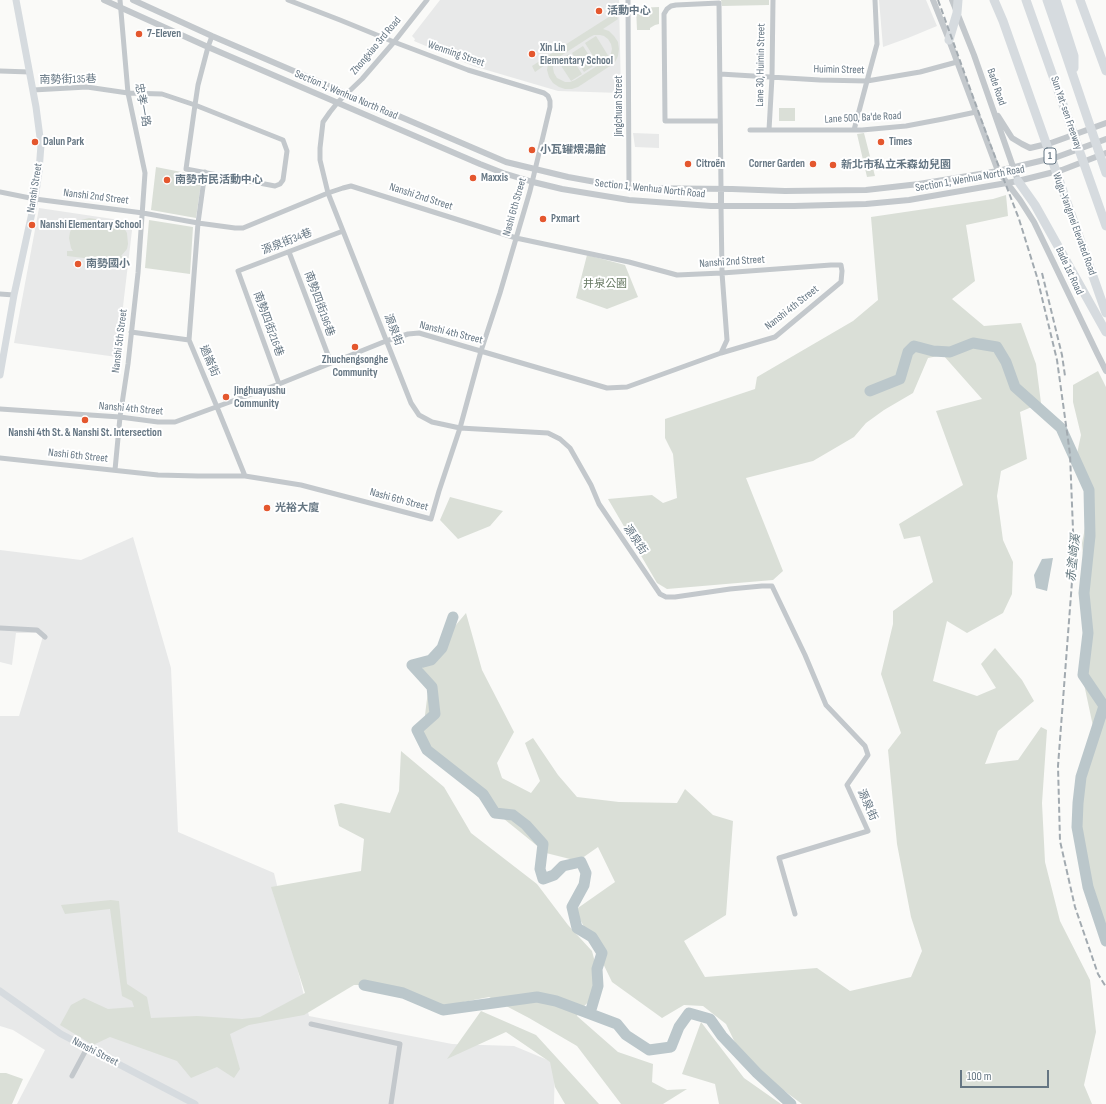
<!DOCTYPE html>
<html>
<head>
<meta charset="utf-8">
<style>
  body { margin:0 }
  #map { position:relative; width:1106px; height:1104px; overflow:hidden; background:#fafaf8; font-family:"Sofia Sans Condensed",sans-serif }
  canvas { display:block }
  .scale { position:absolute; left:960px; top:1070px; width:89px; height:18px; box-sizing:border-box; border:2px solid #657683; border-top:0; padding-left:5px; font-size:12px; line-height:14px; white-space:nowrap; color:#657683; -webkit-text-stroke:3px #fff; paint-order:stroke }
</style>
</head>
<body>
<div id="map">
<canvas width="1106" height="1104"></canvas>
<div class="scale">100 m</div>
</div>
<script>
const g = document.querySelector('canvas').getContext('2d');
g.lineJoin = 'round';
function fill(path, color) { g.fillStyle = color; g.fill(path, 'evenodd'); }
const poly = rows => new Path2D(rows.map(r => 'M' + r).join(''));
function stroke(path, color, width, dash) { g.strokeStyle = color; g.lineWidth = width; g.lineCap = dash ? 'butt' : 'round'; g.setLineDash(dash || []); g.stroke(path); }
function drawText(font, color, halo, rows, align = 'center') {
  g.font = font + ' "Sofia Sans Condensed","Noto Sans TC",sans-serif'; g.lineWidth = 4; g.setLineDash([]); g.textBaseline = 'middle'; g.strokeStyle = halo; g.fillStyle = color; for (const [text, x, y, turn = 0] of rows) {
    g.save(); g.translate(x, y); g.rotate((+turn || 0) * Math.PI / 180); g.textAlign = isNaN(turn) ? turn : align; if (halo) g.strokeText(text, 0, 0); g.fillText(text, 0, 0); g.restore();
  }
}
const built = poly([
  [440,0,619,0,621,93,558,91,473,66,414,41,415,39,412,36],
  [879,0,926,0,937,26,908,38,883,47],
  [633,133,659,134,659,148,635,147],
  [39,208,133,222,117,357,14,343],
  [133,537,171,668,178,832,274,873,309,1016,452,1044,514,1046,555,1063,554,1104,17,1104,45,1050,13,1030,0,1026,0,716,19,716,44,633,16,633,12,665,0,662,0,550,81,560]
]);
const green = poly([
  [721,0,769,0,769,5,722,6],
  [659,7,659,24,655,25,650,28,650,30,637,30,636,8],
  [615,13,618,19,603,29,609,31,614,36,618,42,619,49,618,56,615,62,610,66,578,87,572,89,565,89,559,87,553,83,549,77,547,70,548,63,535,72,532,66],
  [594,35,600,35,604,36,608,39,611,44,612,49,611,53,609,58,605,61,575,80,570,82,565,82,557,78,554,73,553,68,554,63,556,59,590,37],
  [596,36,609,57,598,64,585,43],
  [583,46,595,65,584,72,572,53],
  [569,54,582,74,571,81,558,61],
  [779,108,795,108,795,121,779,121],
  [864,133,875,176,867,177,857,134],
  [156,167,202,176,196,218,151,210],
  [1006,195,1008,216,966,225,975,281,952,299,984,326,1021,323,1036,364,1041,403,1020,412,1027,459,1001,471,997,496,1003,540,1013,562,1012,594,1003,613,967,633,947,621,933,681,977,696,996,688,981,664,995,648,1022,680,1034,701,998,731,985,764,1018,760,1041,727,1047,730,1042,803,1045,862,1060,921,1090,980,1096,1032,1084,1085,1092,1104,802,1104,744,1061,726,1024,703,1006,684,1005,662,1018,612,982,596,949,575,910,615,882,598,847,578,861,546,853,488,806,435,758,423,731,428,691,419,674,429,657,466,613,482,670,514,732,497,763,502,778,531,793,540,781,525,743,533,738,558,775,577,797,619,802,677,803,685,789,713,815,733,821,726,915,684,941,705,977,817,968,850,991,911,977,922,951,911,917,897,844,888,750,901,733,881,674,893,624,893,611,933,582,920,536,904,539,899,524,963,485,936,411,982,399,943,355,928,358,913,393,884,410,866,423,854,437,813,461,746,478,783,571,773,580,667,589,657,583,608,499,652,495,663,503,677,498,673,454,665,438,665,419,755,389,757,377,853,321,878,300,871,217,993,199],
  [89,218,115,222,120,224,124,228,127,233,128,244,127,249,121,256,126,257,126,263,67,256,67,251,73,251,71,248,69,238,70,232,72,228,76,224,81,220],
  [149,220,193,227,190,274,145,268],
  [587,255,625,265,638,297,607,309,576,298],
  [1098,371,1106,387,1106,933,1089,882,1076,807,1094,731,1084,684,1086,598,1082,543,1092,493,1075,463,1081,435,1073,402,1073,385],
  [450,497,503,511,490,526,458,539,440,520],
  [401,751,444,787,471,833,537,884,568,925,592,951,602,989,580,1010,577,1016,618,1052,653,1064,652,1082,667,1090,687,1089,663,1104,621,1104,577,1046,529,1018,489,997,443,1006,387,985,354,985,304,1015,249,1025,230,1034,240,1069,234,1078,217,1067,191,1078,177,1061,110,1037,93,1045,60,1025,71,1005,84,998,108,1009,134,1007,132,1001,122,996,110,909,65,914,61,905,111,900,119,901,127,984,147,997,151,1018,197,1016,242,1019,260,1017,305,993,271,887,361,871,364,839,339,826,334,805,341,803,390,813,399,791],
  [481,1011,536,1035,599,1104,565,1104,555,1087,550,1062,506,1032,447,1059],
  [701,1022,744,1078,781,1104,719,1104,715,1084,682,1074],
  [0,1073,6,1073,23,1079,12,1104,0,1104]
]);
const water = poly([
  [1053,558,1047,591,1036,588,1034,575,1042,559]
]);
const river = poly([
  [870,391,900,379,908,352,914,346,933,351,950,352,973,343,997,347,1006,362,1015,387,1061,428,1089,490,1090,536,1084,593,1088,633,1083,675,1104,706,1081,777,1078,803,1077,827,1088,887,1106,941],
  [453,617,442,648,431,660,412,665,432,687,435,714,417,730,427,750,483,794,495,813,513,815,526,825,543,844,540,869,543,879,554,875,563,866,581,862,586,873,584,885,572,907,577,928,592,937,602,953,597,969,598,986,590,1013],
  [364,985,403,993,443,1010,537,997,556,1001,617,1024,626,1035,649,1050,671,1047,679,1027,689,1013,710,1019,722,1036,757,1073,791,1104]
]);
const minor = poly([
  [427,0,394,42,362,79,338,102,330,112,323,122,320,148,320,160,328,193,411,403,419,415,432,422,460,428,548,433,560,439,570,448,591,485,599,504,660,594,666,597,675,597,730,589,762,586,772,586,805,655,821,693,826,705,865,746,868,755,847,785,868,831,779,858,795,914],
  [628,0,629,188],
  [0,71,30,72],
  [720,74,820,80,867,81,920,72,957,62],
  [33,90,87,87,128,93,162,94,195,105,283,140,287,151,283,180,280,184,275,186,186,169,195,105,198,85,208,47,212,36],
  [719,121,665,121,664,14,667,9,671,6,676,5,719,3,721,189],
  [750,130,862,130,906,126,943,119,976,112],
  [769,130,772,77,773,0],
  [854,130,867,81,877,44,875,0],
  [205,172,198,223,189,340,217,407,245,476],
  [0,192,35,199,143,213,198,223,235,228,243,228,328,193,343,188,351,186,516,238,629,262,677,275,722,273,831,265,841,265,842,271,841,282,775,337,721,353,627,387,607,388,419,333,408,334,386,341,279,384,175,422,158,422,120,417,0,409],
  [721,206,722,273,727,340,721,353],
  [289,252,331,363],
  [0,294,14,295],
  [131,332,189,340],
  [279,384,238,271,343,231],
  [0,458,158,475,198,476,245,476,301,485,431,519,439,491,460,428,481,351,500,293,530,191,550,107,550,101,548,96,544,93,468,70,394,42,340,20,288,0],
  [115,470,120,417,128,364,138,273,145,173,128,93,120,0],
  [0,628,37,630,45,637],
  [311,1024,400,1044,391,1104],
  [72,1076,87,1048]
]);
const tertiary = poly([
  [104,0,208,47,480,164,503,173,533,182,562,189,629,200,711,206,794,206,866,204,909,200,1018,181,1062,170,1106,153],
  [133,0,212,36,506,162,568,177,629,188,732,189,785,191,866,190,919,184,998,171,1057,157,1106,139],
  [933,0,949,40,998,171,1020,200,1034,222,1097,353,1106,371],
  [952,0,974,55,1018,181],
  [998,116,1012,138,1022,144,1030,148,1051,143,1106,123],
  [721,189,721,206]
]);
const secondary = poly([
  [0,375,14,295,35,199,39,171,41,145,36,107,16,0],
  [0,991,61,1034,195,1104]
]);
const motorway = poly([
  [994,0,1003,21,1106,313],
  [1026,0,1106,226],
  [1047,0,1064,49,1106,173],
  [1056,0,1074,56,1074,68],
  [1080,0,1106,71],
  [949,40,957,13,958,0],
  [1018,181,1035,205,1106,332]
]);
const rail = poly([
  [938,0,989,141,1019,219,1037,277,1057,360,1070,454,1074,555,1058,766,1060,841,1075,907,1098,974,1106,987],
  [1042,273,1062,355,1065,376]
]);
const markers = [
  [599,11,4,"#e4572e"],
  [139,34,4,"#e4572e"],
  [532,54,4,"#e4572e"],
  [35,142,4,"#e4572e"],
  [881,142,4,"#e4572e"],
  [532,150,4,"#e4572e"],
  [688,164,4,"#e4572e"],
  [813,164,4,"#e4572e"],
  [833,165,4,"#e4572e"],
  [473,178,4,"#e4572e"],
  [167,180,4,"#e4572e"],
  [543,219,4,"#e4572e"],
  [32,225,4,"#e4572e"],
  [78,264,4,"#e4572e"],
  [355,347,4,"#e4572e"],
  [226,397,4,"#e4572e"],
  [85,420,4,"#e4572e"],
  [267,508,4,"#e4572e"]
];
const shields = [
  [1050,156,12]
];
const shieldNames = [
  ["1",1050,156]
];
const poiNames = [
  ["活動中心",607,11],
  ["7-Eleven",147,34],
  ["Xin Lin",540,48],
  ["Elementary School",540,61],
  ["Dalun Park",43,142],
  ["Times",889,142],
  ["小瓦罐煨湯館",540,150],
  ["Citroën",696,164],
  ["Corner Garden",805,164,"right"],
  ["新北市私立禾森幼兒園",841,165],
  ["Maxxis",481,178],
  ["南勢市民活動中心",175,180],
  ["Pxmart",551,219],
  ["Nanshi Elementary School",40,225],
  ["南勢國小",86,264],
  ["Zhuchengsonghe",355,360,"center"],
  ["Community",355,373,"center"],
  ["Jinghuayushu",234,391],
  ["Community",234,404],
  ["Nanshi 4th St. & Nanshi St. Intersection",85,433,"center"],
  ["光裕大廈",275,508]
];
const streetNames = [
  ["Zhongxiao 3rd Road",376,46,-50],
  ["Wenming Street",456,54,19],
  ["Lane 30, Huimin Street",761,65,-89],
  ["Huimin Street",839,70,1],
  ["南勢街135巷",68,80,-1],
  ["Bade Road",996,87,71],
  ["Section 1, Wenhua North Road",346,95,23],
  ["忠孝一路",142,105,80],
  ["Jingchuan Street",619,106,-90],
  ["Sun Yat-sen Freeway",1066,113,71],
  ["Lane 500, Ba'de Road",863,118,-3],
  ["Section 1, Wenhua North Road",970,179,-10],
  ["Nanshi Street",35,188,-81],
  ["Section 1, Wenhua North Road",650,189,6],
  ["Nanshi 2nd Street",96,197,7],
  ["Nanshi 2nd Street",421,197,18],
  ["Nashi 6th Street",515,207,-74],
  ["Wugu-Yangmei Elevated Road",1074,224,70],
  ["源泉街34巷",287,242,-21],
  ["Nanshi 2nd Street",732,262,-4],
  ["Bade 1st Road",1069,271,65],
  ["南勢四街196巷",319,304,70],
  ["Nanshi 4th Street",792,308,-38],
  ["南勢四街216巷",268,324,70],
  ["源泉街",393,330,69],
  ["Nanshi 4th Street",451,333,14],
  ["Nanshi 5th Street",120,341,-83],
  ["過崙街",209,361,67],
  ["Nanshi 4th Street",131,409,5],
  ["Nashi 6th Street",78,456,6],
  ["Nashi 6th Street",399,500,15],
  ["源泉街",635,540,56],
  ["源泉街",867,805,66],
  ["Nanshi Street",95,1052,27]
];
const parkNames = [
  ["井泉公園",605,284]
];
const waterNames = [
  ["赤塗崎溪",1074,558,-84]
];
fill(built, '#e8e9e9');
fill(green, '#dadfd7');
fill(water, '#bbc7cb');
stroke(river, '#bbc7cb', 11);
stroke(minor, '#c3c8cc', 5);
stroke(tertiary, '#c3c8cc', 6);
stroke(secondary, '#d6dbdf', 7);
stroke(motorway, '#d6dbdf', 9);
stroke(rail, '#a2aab0', 2, [6, 3]);
for (const [x, y, r, color] of markers) { const dot = new Path2D(); dot.arc(x, y, r, 0, 2 * Math.PI); g.fillStyle = color; g.fill(dot); stroke(dot, '#fff', 1.5); }
for (const [x, y, w] of shields) { const box = new Path2D(); box.roundRect(x - w / 2, y - 8, w, 16, 3); g.fillStyle = '#fff'; g.fill(box); stroke(box, '#657683', 1); }
drawText('bold 10px', '#657683', null, shieldNames);
drawText('bold 11px', '#657683', '#fff', poiNames, 'left');
drawText('11px', '#657683', '#fff', streetNames);
drawText('11px', '#687a64', '#fff', parkNames);
drawText('italic 12px', '#60757c', '#fff', waterNames);
</script>
</body>
</html>
